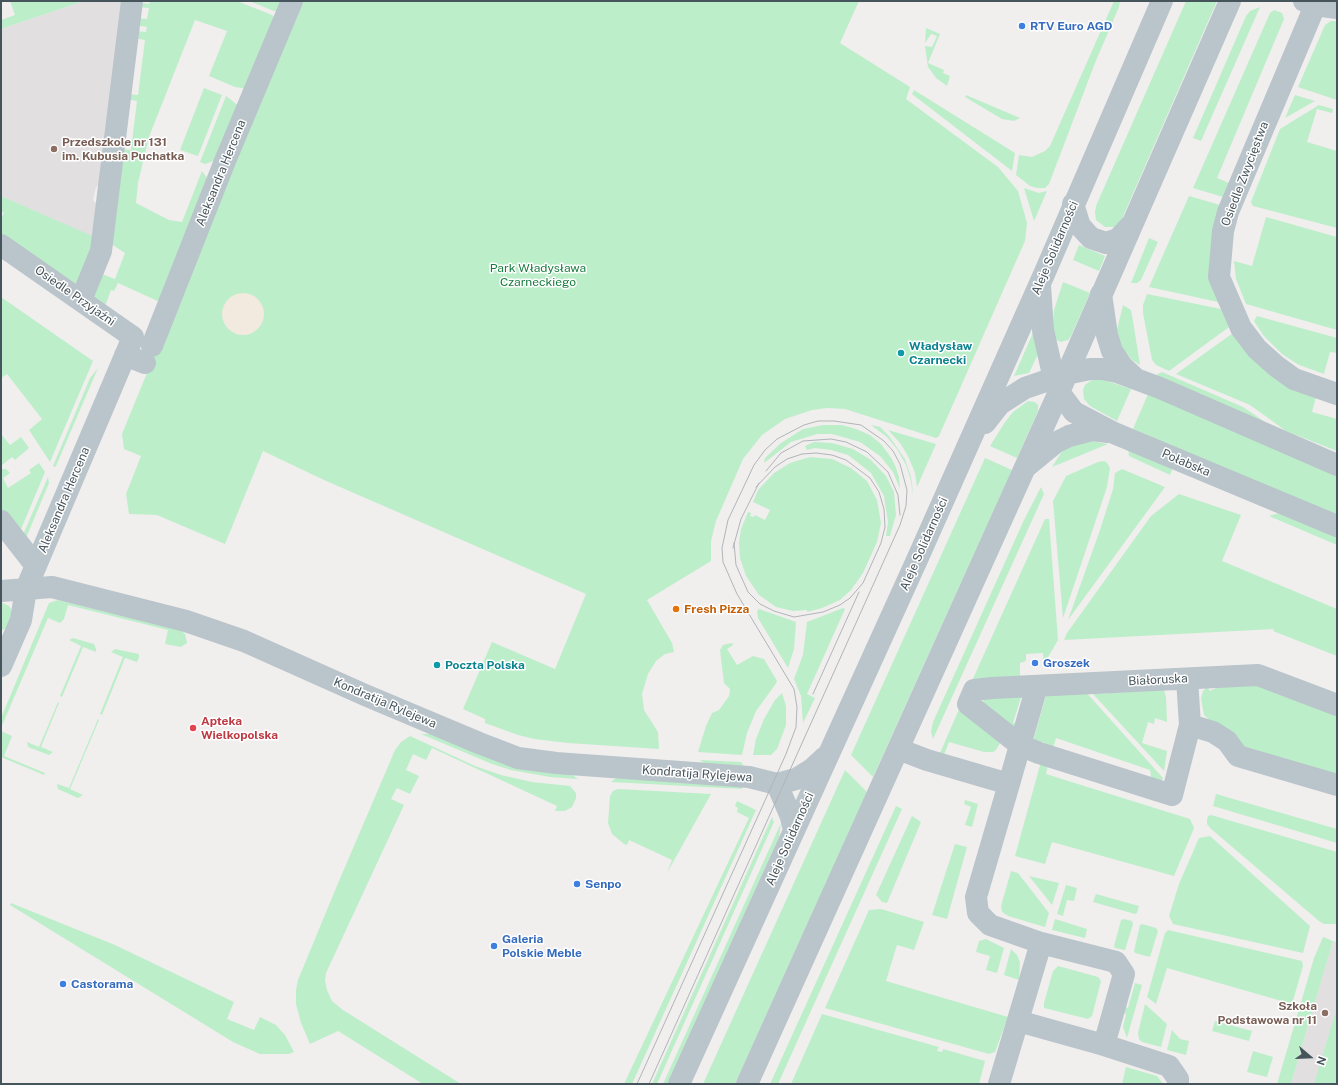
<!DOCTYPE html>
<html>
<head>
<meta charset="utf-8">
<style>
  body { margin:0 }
  #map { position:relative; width:1338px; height:1085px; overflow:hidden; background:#f1eeee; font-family:"Public Sans",sans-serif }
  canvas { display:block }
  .frame { position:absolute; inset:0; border:2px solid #46545b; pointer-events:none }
  .north { position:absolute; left:1290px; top:1037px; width:40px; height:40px; -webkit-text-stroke:3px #fff; paint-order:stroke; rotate:109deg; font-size:11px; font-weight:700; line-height:16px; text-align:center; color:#46545b }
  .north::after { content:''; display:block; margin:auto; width:14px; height:18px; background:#46545b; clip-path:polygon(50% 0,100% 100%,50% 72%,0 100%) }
</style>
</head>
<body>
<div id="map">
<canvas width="1338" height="1085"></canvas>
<div class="frame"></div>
<div class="north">N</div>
</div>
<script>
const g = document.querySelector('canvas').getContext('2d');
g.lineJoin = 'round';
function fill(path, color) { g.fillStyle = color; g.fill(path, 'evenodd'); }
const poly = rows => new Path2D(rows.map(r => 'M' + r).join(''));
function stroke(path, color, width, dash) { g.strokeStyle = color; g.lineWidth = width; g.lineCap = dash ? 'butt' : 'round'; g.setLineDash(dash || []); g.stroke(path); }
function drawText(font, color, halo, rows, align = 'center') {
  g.font = font + ' "Public Sans",sans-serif'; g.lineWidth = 3; g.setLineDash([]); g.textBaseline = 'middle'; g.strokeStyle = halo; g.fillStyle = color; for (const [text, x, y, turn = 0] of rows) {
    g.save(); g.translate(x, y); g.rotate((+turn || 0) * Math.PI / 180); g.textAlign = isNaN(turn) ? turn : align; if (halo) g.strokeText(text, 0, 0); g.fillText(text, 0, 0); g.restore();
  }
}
const education = poly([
  [84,1,124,1,102,182,96,187,93,200,99,206,95,238,1,196,1,29],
  [1333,941,1337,942,1337,1084,1291,1084]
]);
const green = poly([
  [10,1,84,1,1,29,1,20,15,15],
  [150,1,237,1,272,15,277,20,248,89,235,87,209,76,227,31,195,20,149,137,138,183,136,203,169,220,182,222,202,171,210,182,162,303,118,283,114,291,111,290,104,309,96,303,92,289,99,273,115,279,125,253,108,242,120,149,131,150,137,101,126,99,126,94,138,95,145,40,134,38,134,31,146,32,147,27,135,25,136,18,147,19,149,8,137,7,137,2,149,4],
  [249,1,285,1,281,11,274,11],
  [299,1,859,1,840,43,910,87,906,99,998,167,1018,191,1027,223,1025,241,939,436,936,438,845,409,827,408,812,410,785,419,762,435,743,459,716,521,711,541,711,561,647,600,672,643,674,652,665,654,656,661,648,674,642,694,644,710,658,732,659,749,568,743,534,739,518,735,485,723,485,719,463,709,492,642,555,669,586,594,324,480,263,451,225,544,157,515,129,514,126,494,141,456,124,449,122,434],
  [1114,1,1120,1,1119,7,1095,63,1049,184,1045,188,1037,188,1030,186,1016,175,1019,155,1032,157,1045,151,1050,146],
  [1186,1,1217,1,1121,221,1115,227,1105,227,1096,220,1095,212,1096,206],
  [1260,7,1201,141,1193,138,1246,16,1250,11],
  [1274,10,1282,13,1284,19,1217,178,1229,183,1223,197,1193,188,1270,13],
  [1331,21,1337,21,1337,100,1298,87,1325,25],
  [926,28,940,34,928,63,944,70,943,73,950,76,947,86,936,78,928,67,925,46,932,47,937,36,931,34,925,43],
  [204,88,222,95,198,156,180,150],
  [914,90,1015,153,1012,171,912,94],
  [966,95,1020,118,1014,121,1002,119,965,97],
  [1295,95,1315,101,1285,118],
  [226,96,240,107,219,159,205,164,200,162],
  [1319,105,1333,109,1332,113,1317,109,1307,142,1337,151,1337,228,1253,206,1251,202,1280,129],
  [1024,188,1039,193,1047,191,1034,221],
  [1,196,97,238,80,286,1,238,1,218,4,213,1,211],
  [1189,196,1220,205,1218,302,1149,287],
  [1266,217,1337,237,1337,330,1246,304,1236,279,1234,261,1252,266],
  [1149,238,1158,242,1141,280,1137,283,1131,283],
  [1079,245,1105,256,1099,271,1073,260],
  [1063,282,1090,293,1071,336,1068,340,1060,342,1054,338,1053,324,1054,310],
  [1147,294,1221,309,1229,327,1169,371,1156,365,1152,360,1143,313,1143,305],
  [1,297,93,361,50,462,29,430,42,419,7,374,1,378],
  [1123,305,1131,310,1132,315,1140,365,1132,360,1121,347,1117,330],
  [1257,316,1337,338,1337,353,1330,352,1324,374,1299,365,1282,354,1263,335,1254,321],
  [1036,326,1039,352,1029,373,1014,376],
  [1233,333,1316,397,1312,412,1337,419,1337,451,1286,431,1250,405,1176,374],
  [98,368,56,466,54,467,53,466,90,378],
  [1162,372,1243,407,1268,424,1156,375],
  [1093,379,1104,380,1131,389,1117,421,1090,406,1084,399,1083,390,1085,385],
  [1148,394,1337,475,1337,518,1133,429],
  [1028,401,1035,402,1038,405,1038,411,1017,458,990,446,1005,422,1013,412],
  [823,425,842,425,856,429,870,435,881,444,892,459,896,468,899,477,900,489,893,472,880,456,860,442,832,434,817,434,791,442,764,463,765,458,781,443,803,429],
  [871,425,880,427,889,436,905,459,911,477,912,483,913,497,911,481,906,465,897,449,887,437],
  [888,430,936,444,917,487,915,473,908,456,900,443],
  [1,434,10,445,21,437,29,448,15,460,12,457,1,466],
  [1091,441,1108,444,1052,467,1061,453,1067,448],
  [814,442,832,443,853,449,871,460,886,476,894,492,896,515,890,536,886,536,888,522,884,496,871,473,848,455,831,450,815,448,807,450,805,446],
  [1128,449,1173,468,1170,475,1129,456],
  [810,457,832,459,851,468,867,481,877,500,881,523,877,542,863,573,851,590,840,600,822,608,807,612,807,610,793,611,776,607,759,595,746,576,740,558,739,542,741,529,748,512,751,513,750,516,754,517,755,515,765,520,770,510,753,502,758,490,774,473,790,463],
  [985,458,1012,470,873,777,851,755],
  [1104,461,1107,463,1110,468,1107,487,1063,618,1053,501,1066,476,1098,462],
  [39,463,45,472,19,534,1,511,1,469,6,469,10,473,3,478,8,488,31,473,29,470],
  [1122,469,1165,487,1068,620,1100,530,1113,489,1115,473],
  [48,477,49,483,26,538,22,537],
  [1041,487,1044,494,933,739,931,732,933,722,1024,520],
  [1179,494,1241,515,1222,561,1337,609,1337,656,1273,631,1274,629,1064,640,1067,633,1151,516],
  [1279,513,1337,537,1337,545,1269,516],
  [1045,519,1049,519,1058,640,1044,664,1043,653,1026,654,1026,661,1020,663,1020,678,971,683],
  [58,600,182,631,185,634,187,643,181,647,165,644,168,630,68,605,64,619,60,623,48,618,1,728,1,718,49,603],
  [1,602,9,606,13,612,8,627,3,630,1,629],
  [843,608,845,609,807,694,815,698,803,723,801,696,794,679,803,655,807,622],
  [759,609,796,622,794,649,788,668,758,618,757,611],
  [73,638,94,644,96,649,96,652,83,647,62,697,60,696,81,646,69,640],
  [732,643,733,645,727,649,737,665,753,656,764,659,777,681,775,685,756,711,747,733,742,755,698,752,706,726,712,713,719,710,729,696,730,689,724,683,720,650,723,645],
  [115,649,139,654,139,657,137,662,125,658,102,715,100,714,123,657,111,652],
  [1257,681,1337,711,1337,776,1245,752,1204,715,1201,698,1203,691,1207,687,1210,691,1216,688,1214,683],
  [1084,690,1163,778,1161,783,1152,783,1150,770,1056,738,1052,752,1044,749,1045,743,1035,740,1034,738,1047,692],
  [1164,690,1166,697,1167,722,1155,718,1154,724,1148,722,1142,743,1167,751,1164,771,1093,694],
  [782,693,786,706,786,725,777,749,771,755,753,755,756,739,764,719,775,700],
  [1022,694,1013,723,1020,725,1017,731,981,707,985,696],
  [58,702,59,703,41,747,53,752,49,755,28,747,27,742,39,747],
  [960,707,1000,743,996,750,993,752,984,752,949,742,944,755,940,753],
  [98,719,99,720,70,789,83,795,78,798,58,789,57,784,69,788],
  [1,731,12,736,4,756,45,773,44,775,1,757],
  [421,734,433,734,571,774,578,779,550,777,511,770,492,764],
  [410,736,475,766,501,775,532,782,570,786,576,793,576,798,572,807,565,811,555,811,557,806,432,748,426,760,413,754,406,770,419,776,410,794,397,788,391,799,404,805,326,973,325,980,327,990,332,1001,343,1010,461,1084,423,1084,338,1031,310,1044,301,1023,296,1004,296,990,298,980,336,888,395,750,401,742],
  [1042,758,1049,761,1046,774,1190,819,1194,828,1174,876,1052,842,1045,864,1015,856],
  [700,760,741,762,745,768,705,764],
  [845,770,867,792,735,1084,703,1084],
  [616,778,743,784,742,789,611,782],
  [618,789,711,794,667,873,672,860,629,840,627,845,624,844,612,834,608,823,610,796,613,791],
  [1216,794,1337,829,1337,843,1213,806],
  [965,800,978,804,972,827,965,825,971,807,964,804],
  [737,801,756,810,632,1084,624,1084,749,818,737,812,738,808,735,806],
  [896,806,902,809,778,1084,770,1084],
  [1211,815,1337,852,1337,924,1324,924,1319,921,1210,828,1207,824,1207,820,1208,816],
  [912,816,921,822,887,903,882,902,876,895],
  [772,817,774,822,657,1084,652,1084],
  [781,823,779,837,668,1084,663,1084],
  [1210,836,1310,926,1303,953,1173,924,1169,916,1179,884,1199,838],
  [955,844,967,847,947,919,932,915],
  [1011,871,1018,873,1049,913,1045,927,1008,916,1002,912,1001,906],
  [1029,876,1059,883,1052,905],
  [1066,885,1077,888,1074,901,1067,900,1063,916,1057,914],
  [1096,894,1139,906,1137,913,1135,914,1093,902],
  [11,903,115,945,234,1002,227,1019,254,1030,260,1017,276,1025,285,1035,294,1052,289,1054,260,1054,233,1042,10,905],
  [881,909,924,922,914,950,897,945,886,981,1008,1017,995,1052,989,1054,825,1008,869,910],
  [1055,919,1087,929,1085,938,1052,930],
  [1124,919,1132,921,1133,924,1125,950,1115,948,1114,946,1121,920],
  [1142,924,1156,928,1158,931,1150,957,1135,953,1134,951,1140,925],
  [1168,930,1302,961,1303,966,1292,1004,1167,968,1156,1004,1147,997,1165,933],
  [1323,937,1333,941,1291,1084,1277,1084,1314,958],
  [986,939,1004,948,997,973,986,970,990,956,976,952,979,941],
  [1011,949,1017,955,1020,962,1019,980,1004,975],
  [1058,966,1098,977,1101,981,1092,1016,1088,1019,1044,1008,1044,1003,1053,971],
  [1135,983,1142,985,1127,1038,1123,1027,1126,1014,1120,1012,1122,1006,1128,1008],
  [1145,1004,1167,1024,1161,1047,1142,1042,1139,1039,1138,1033],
  [1337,1007,1337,1084,1314,1084],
  [822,1014,939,1047,937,1051,942,1052,943,1049,985,1061,979,1084,791,1084],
  [1215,1021,1252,1031,1249,1041,1212,1031],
  [1172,1030,1180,1039,1189,1041,1186,1055,1167,1050],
  [1253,1051,1273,1057,1267,1077,1247,1072],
  [1126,1067,1157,1076,1163,1084,1122,1084]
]);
const sand = poly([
  '222 314a21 21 0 1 1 42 0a21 21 0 1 1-42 0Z'
]);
const minor = poly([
  [1304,1,1315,5,1337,8],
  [1317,1,1228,212,1223,231,1219,277,1241,328,1257,349,1276,366,1294,379,1337,394],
  [1073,204,1080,226,1091,238,1106,243,1118,239,1131,225],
  [1,245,133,337,26,589,21,620,1,666],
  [1040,286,1043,330,1054,379,1059,392,1074,412,1114,433,1337,526],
  [1101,294,1107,335,1112,351,1122,366,1135,378],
  [81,300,101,251,132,1],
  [152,346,225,161,292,1],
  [125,355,145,363],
  [985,423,1000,404,1025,388,1066,374,1090,369,1103,369,1117,372,1160,388,1337,465],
  [1027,466,1055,443,1069,436,1092,430,1108,432],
  [1,521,36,566],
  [1,591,52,587,186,621,244,641,365,695,479,743,518,758,556,763,749,777,777,784],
  [1187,679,1190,725,1172,795,1039,753,1020,745,968,704,974,690,992,688,1258,675,1337,705],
  [1190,725,1213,732,1227,741,1238,756,1337,785],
  [898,749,927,760,1009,784,976,897,978,913,990,925,1041,943,1116,962,1124,974,1104,1045],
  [1009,784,1037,686],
  [794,831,791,817,777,784,796,779,812,769,825,757],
  [1018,1021,1104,1045,1169,1066,1178,1079,1178,1084],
  [679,1084,916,562,1045,272,1162,1],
  [747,1084,1059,392,1230,1],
  [999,1084,1041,943]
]);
const tram = poly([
  [766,471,781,453,803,441,831,439,846,442,867,452,888,472,898,495,900,515],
  [734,543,736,565,748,592,760,604,774,611,794,617,823,612,840,605,850,598,863,583,881,543,885,527,884,509,879,492,870,478,846,460,832,455,816,453,802,454,787,459,775,467,756,487],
  [733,548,741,519,759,483],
  [813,694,859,592],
  [637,1084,786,754,796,727,797,707,794,689,737,594,723,562,722,548,728,520,754,465,765,450,777,439,804,425,818,421,834,421,861,425,884,441,893,451,900,464,907,490,906,506,900,525,649,1084]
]);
const markers = [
  [1022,26,4,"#3f7fe0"],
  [54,149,4,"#8d6e63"],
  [901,353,4,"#0f9aa8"],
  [676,609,4,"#e8710a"],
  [1035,663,4,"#3f7fe0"],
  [437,665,4,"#0f9aa8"],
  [193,728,4,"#e0444e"],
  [577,884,4,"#3f7fe0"],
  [494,946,4,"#3f7fe0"],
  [63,984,4,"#3f7fe0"],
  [1325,1013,4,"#8d6e63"]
];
const shopNames = [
  ["RTV Euro AGD",1030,26],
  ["Groszek",1043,663],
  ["Senpo",585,884],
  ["Galeria",502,939],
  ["Polskie Meble",502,953],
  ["Castorama",71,984]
];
const educationNames = [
  ["Przedszkole nr 131",62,142],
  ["im. Kubusia Puchatka",62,156],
  ["Szkoła",1317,1006,"right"],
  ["Podstawowa nr 11",1317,1020,"right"]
];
const streetNames = [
  ["Aleksandra Hercena",221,173,-68],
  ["Osiedle Zwycięstwa",1245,174,-69],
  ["Aleje Solidarności",1055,248,-67],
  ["Osiedle Przyjaźni",75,296,35],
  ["Połabska",1186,463,23],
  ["Aleksandra Hercena",64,500,-67],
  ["Aleje Solidarności",924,544,-66],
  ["Białoruska",1158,680,-3],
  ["Kondratija Rylejewa",385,703,23],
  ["Kondratija Rylejewa",697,774,4],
  ["Aleje Solidarności",790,839,-66]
];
const parkNames = [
  ["Park Władysława",538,268],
  ["Czarneckiego",538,282]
];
const cultureNames = [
  ["Władysław",909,346],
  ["Czarnecki",909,360],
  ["Poczta Polska",445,665]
];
const foodNames = [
  ["Fresh Pizza",684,609]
];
const healthNames = [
  ["Apteka",201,721],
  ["Wielkopolska",201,735]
];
fill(education, '#e2dfe0');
fill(green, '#bdeeca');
fill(sand, '#f2e9df');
stroke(minor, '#bac4cb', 22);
stroke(tram, '#b0b4b8', 1);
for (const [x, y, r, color] of markers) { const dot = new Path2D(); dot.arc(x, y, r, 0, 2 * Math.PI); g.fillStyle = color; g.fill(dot); stroke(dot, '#fff', 1.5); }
drawText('bold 12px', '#366cbe', '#fff', shopNames, 'left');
drawText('bold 12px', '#785e54', '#fff', educationNames, 'left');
drawText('12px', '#46545b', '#fff', streetNames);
drawText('12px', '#187b3e', '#fff', parkNames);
drawText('bold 12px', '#0d838f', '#fff', cultureNames, 'left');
drawText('bold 12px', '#c56008', '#fff', foodNames, 'left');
drawText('bold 12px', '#be3a42', '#fff', healthNames, 'left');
</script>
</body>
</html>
